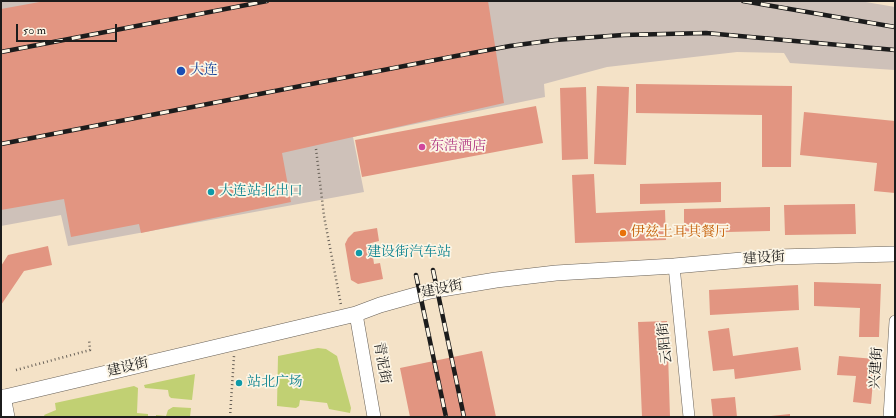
<!DOCTYPE html>
<html>
<head>
<meta charset="utf-8">
<style>
  body { margin:0 }
  #map { position:relative; width:896px; height:418px; overflow:hidden; background:#f4e2c7; font-family:"IM FELL Double Pica",serif }
  canvas { display:block }
  .frame { position:absolute; inset:0; border:2px solid #1c1c1c; pointer-events:none }
  .scale { position:absolute; left:16px; top:24px; width:101px; height:18px; box-sizing:border-box; border:2px solid #1c1c1c; border-top:0; padding-left:5px; font-size:12px; line-height:14px; white-space:nowrap; color:#1c1c1c; -webkit-text-stroke:3px #fcf5e5; paint-order:stroke }
</style>
</head>
<body>
<div id="map">
<canvas width="896" height="418"></canvas>
<div class="frame"></div>
<div class="scale">50 m</div>
</div>
<script>
const g = document.querySelector('canvas').getContext('2d');
g.lineJoin = 'round';
function fill(path, color) { g.fillStyle = color; g.fill(path, 'evenodd'); }
const poly = rows => new Path2D(rows.map(r => 'M' + r).join(''));
function stroke(path, color, width, dash) { g.strokeStyle = color; g.lineWidth = width; g.lineCap = dash ? 'butt' : 'round'; g.setLineDash(dash || []); g.stroke(path); }
function drawText(font, color, halo, rows, align = 'center') {
  g.font = font + ' "IM FELL Double Pica","Noto Serif SC",serif'; g.lineWidth = 3.5; g.setLineDash([]); g.textBaseline = 'middle'; g.strokeStyle = halo; g.fillStyle = color; for (const [text, x, y, turn = 0] of rows) {
    g.save(); g.translate(x, y); g.rotate((+turn || 0) * Math.PI / 180); g.textAlign = isNaN(turn) ? turn : align; if (halo) g.strokeText(text, 0, 0); g.fillText(text, 0, 0); g.restore();
  }
}
const industrial = poly([
  [1,1,860,1,895,7,895,70,790,63,784,53,737,52,607,67,544,84,545,97,353,137,364,192,68,246,61,215,1,226]
]);
const green = poly([
  [318,348,326,349,337,356,351,408,350,413,329,409,327,403,300,400,299,406,296,408,277,406,278,356],
  [195,374,192,400,171,398,169,396,168,390,145,388,144,385],
  [134,386,138,388,137,413,148,414,148,417,45,417,44,415,56,410,55,403],
  [173,407,191,408,190,417,156,417,156,415,166,416,168,410]
]);
const building = poly([
  [45,1,488,1,504,103,282,153,291,202,141,233,139,224,71,237,64,199,1,210,1,9],
  [636,84,792,86,791,167,762,167,762,115,636,113],
  [597,86,629,87,626,165,594,164],
  [586,87,588,159,562,160,560,88],
  [536,106,543,143,362,177,355,140],
  [804,112,895,121,895,193,874,191,877,163,800,155],
  [594,174,596,213,665,210,666,240,575,243,572,175],
  [721,182,721,202,640,204,640,184],
  [855,204,856,234,785,235,784,205],
  [770,207,770,231,684,233,684,209],
  [377,228,379,241,371,243,374,264,380,263,383,279,358,284,351,280,345,244,348,238,354,232],
  [48,246,52,265,24,271,1,305,1,266,8,255],
  [814,282,881,284,879,337,859,337,860,308,814,306],
  [798,285,799,310,710,315,709,290],
  [667,321,670,417,642,417,638,322],
  [729,328,733,356,798,347,801,370,735,379,734,369,713,371,708,331],
  [482,351,496,417,410,417,400,368],
  [839,356,875,359,871,404,853,402,856,376,837,375],
  [735,397,737,417,713,417,711,399],
  [790,414,790,417,771,417,771,416]
]);
const path = poly([
  [316,149,324,216,341,305],
  [16,370,90,350,89,339],
  [230,417,234,356]
]);
const minor = poly([
  [674,266,689,417],
  [889,417,895,321]
]);
const tertiary = poly([
  [356,314,374,417],
  [4,396,8,417]
]);
const secondary = poly([
  [1,398,356,314,380,305,430,291,496,280,556,273,674,266,776,257,895,254]
]);
const rail = poly([
  [743,1,895,27],
  [1,52,267,1],
  [1,144,456,56,510,46,555,40,623,35,706,33,895,50],
  [433,270,464,417],
  [416,275,446,417]
]);
const markers = [
  [181,71,5,"#1a4fb4"],
  [422,147,4,"#d1479c"],
  [211,192,4,"#0f9aa8"],
  [623,233,4,"#e8710a"],
  [359,253,4,"#0f9aa8"],
  [239,383,4,"#0f9aa8"]
];
const transitNames = [
  ["大连",190,71]
];
const hotelNames = [
  ["东浩酒店",430,147]
];
const cultureNames = [
  ["大连站北出口",219,192],
  ["建设街汽车站",367,253],
  ["站北广场",247,383]
];
const foodNames = [
  ["伊兹土耳其餐厅",631,233]
];
const streetNames = [
  ["建设街",764,259,-4],
  ["建设街",442,290,-11],
  ["云阳街",666,343,-96],
  ["青泥街",381,363,80],
  ["建设街",128,368,-13],
  ["兴建街",877,368,-86]
];
fill(industrial, '#cec1b9');
fill(green, '#c1d073');
fill(building, '#e29581');
stroke(minor, '#686158', 12);
stroke(tertiary, '#686158', 14);
stroke(secondary, '#686158', 16);
stroke(path, '#686158', 2.5, [1, 3]);
stroke(minor, '#fff', 11);
stroke(tertiary, '#fff', 13);
stroke(secondary, '#fff', 15);
stroke(rail, '#1c1c1c', 4.5);
stroke(rail, '#fcf5e5', 3, [9]);
for (const [x, y, r, color] of markers) { const dot = new Path2D(); dot.arc(x, y, r, 0, 2 * Math.PI); g.fillStyle = color; g.fill(dot); stroke(dot, '#fcf5e5', 1.5); }
drawText('14px', '#164399', '#fcf5e5', transitNames, 'left');
drawText('14px', '#b23c85', '#fcf5e5', hotelNames, 'left');
drawText('14px', '#0d838f', '#fcf5e5', cultureNames, 'left');
drawText('14px', '#c56008', '#fcf5e5', foodNames, 'left');
drawText('14px', '#1c1c1c', '#fcf5e5', streetNames);
</script>
</body>
</html>
